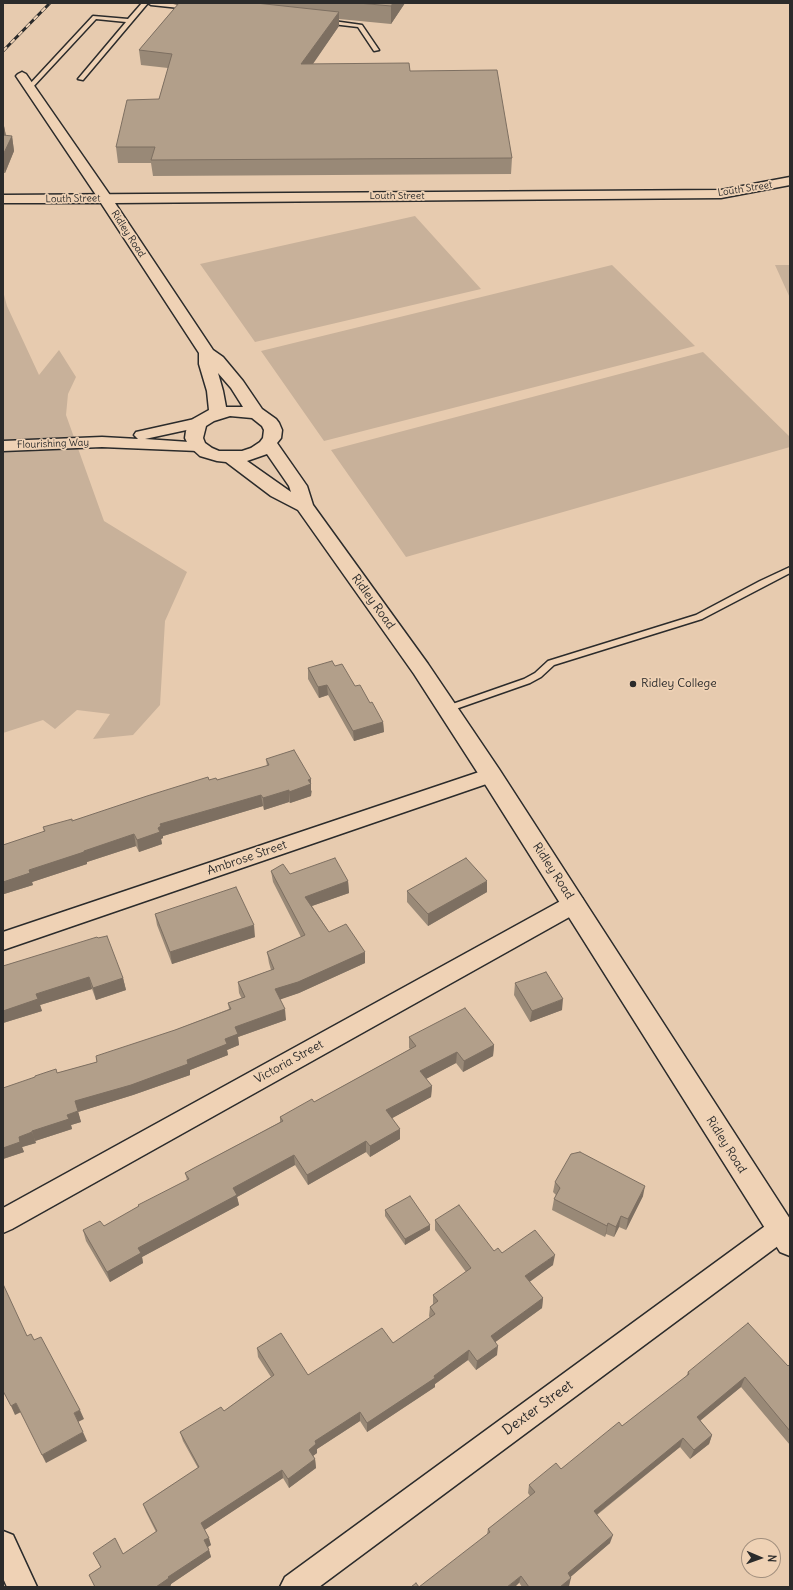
<!DOCTYPE html>
<html>
<head>
<meta charset="utf-8">
<style>
  body { margin:0 }
  #map { position:relative; width:793px; height:1590px; overflow:hidden; background:#e7cbaf; font-family:Delius,sans-serif }
  canvas { display:block }
  .frame { position:absolute; inset:0; border:4px solid #2b2b2b; pointer-events:none }
  .north { position:absolute; left:741px; top:1538px; width:40px; height:40px; box-sizing:border-box; background:#efd2b5; border:1px solid #a18f7e; border-radius:50%; rotate:92deg; font-size:11px; font-weight:700; line-height:16px; text-align:center; color:#2b2b2b }
  .north::after { content:''; display:block; margin:auto; width:14px; height:18px; background:#2b2b2b; clip-path:polygon(50% 0,100% 100%,50% 72%,0 100%) }
</style>
</head>
<body>
<div id="map">
<canvas width="793" height="1590"></canvas>
<div class="frame"></div>
<div class="north">N</div>
</div>
<script>
const g = document.querySelector('canvas').getContext('2d');
g.lineJoin = 'round';
function fill(path, color) { g.fillStyle = color; g.fill(path, 'evenodd'); }
const poly = rows => new Path2D(rows.map(r => 'M' + r).join(''));
function stroke(path, color, width, dash) { g.strokeStyle = color; g.lineWidth = width; g.lineCap = dash ? 'butt' : 'round'; g.setLineDash(dash || []); g.stroke(path); }
function drawText(font, color, halo, rows, align = 'center') {
  g.font = font + ' Delius,sans-serif'; g.lineWidth = 3.5; g.setLineDash([]); g.textBaseline = 'middle'; g.strokeStyle = halo; g.fillStyle = color; for (const [text, x, y, turn = 0] of rows) {
    g.save(); g.translate(x, y); g.rotate((+turn || 0) * Math.PI / 180); g.textAlign = isNaN(turn) ? turn : align; if (halo) g.strokeText(text, 0, 0); g.fillText(text, 0, 0); g.restore();
  }
}
const green = poly([
  [415,216,481,289,255,342,200,264],
  [612,265,695,346,324,441,261,351],
  [775,265,790,265,790,298],
  [3,291,7,306,39,375,59,350,76,377,68,394,66,415,104,521,187,572,165,621,160,705,133,735,93,739,110,714,77,710,55,729,43,720,3,733],
  [703,352,790,437,790,447,406,557,331,450]
]);
const lane = poly([
  [142,3,148,3,83,80,78,79,126,22,96,19,32,88,28,88,28,86,93,16,128,19,142,3],
  [148,3,167,3,192,7,189,9,151,5,148,3],
  [326,20,362,25,379,50,374,51,358,27,324,23,323,22,326,20],
  [790,567,790,573,702,619,554,665,541,677,530,683,450,711,444,711,442,709,444,707,524,679,535,673,548,661,696,615,760,581,790,567]
]);
const street = poly([
  [22,72,26,74,112,198,110,201,105,202,100,201,98,198,16,76,18,74,22,72],
  [199,418,205,420,207,423,205,426,145,439,204,443,206,446,204,449,198,451,102,447,3,451,3,441,102,437,138,439,134,435,136,432,199,418],
  [491,768,498,770,501,775,498,780,3,950,3,932,491,768],
  [574,896,582,898,585,904,582,910,12,1229,3,1233,3,1208,566,898,574,896],
  [781,1217,790,1221,790,1237,319,1587,280,1587,285,1577,772,1221,781,1217],
  [3,1531,13,1535,37,1587,7,1587,3,1578,3,1531]
]);
const secondary = poly([
  [790,177,790,185,721,198,115,203,213,350,223,357,243,381,262,409,276,419,279,423,282,430,281,438,277,443,307,486,313,505,428,664,499,769,790,1219,790,1256,780,1252,483,781,414,674,298,510,271,496,226,462,217,461,200,456,189,446,185,438,186,431,190,423,193,419,209,410,207,391,199,364,199,353,101,203,3,203,3,195,721,190,790,177],
  [218,373,231,388,243,407,226,407,223,391,218,373],
  [230,416,252,418,262,426,264,430,263,438,260,442,251,448,242,451,219,451,212,448,205,443,203,438,206,426,214,421,230,416],
  [267,454,289,486,291,492,247,461,267,454]
]);
const rail = poly([
  [3,51,50,3]
]);
const wall = poly([
  [179,3,405,3,391,24,339,19,339,26,312,64,410,71,512,158,511,174,153,176,151,163,118,163,116,147,159,99,168,68,141,65,139,50],
  [3,121,6,136,12,136,14,151,5,173,3,173],
  [335,666,355,686,383,722,384,732,354,741,328,695,319,698,308,679,308,668],
  [266,759,312,791,311,796,290,803,289,802,264,810,263,806,163,836,163,838,161,839,162,844,139,852,136,846,87,862,87,864,32,882,33,885,4,894,4,897,3,898,3,845,44,832,43,827,72,821,209,780,217,780,267,766],
  [271,871,290,874,348,881,349,893,312,906,329,932,365,963,299,993,280,999,286,1020,238,1037,239,1045,227,1050,228,1055,190,1070,190,1075,133,1095,78,1112,81,1122,71,1125,72,1129,35,1141,36,1143,22,1147,24,1152,3,1159,3,1088,97,1062,175,1030,229,1009,228,1003,242,999,239,993,238,982,271,970,269,963,267,952,301,937,273,882],
  [407,891,487,892,428,926,407,902],
  [155,914,255,937,172,964,157,925],
  [98,938,123,978,126,990,96,1000,92,989,40,1005,42,1011,3,1023,3,966],
  [515,983,562,1010,530,1022,514,995],
  [409,1037,494,1045,493,1056,463,1072,456,1063,426,1079,432,1086,431,1097,392,1118,400,1139,370,1157,366,1152,308,1185,295,1165,237,1197,239,1205,142,1257,143,1263,110,1282,86,1241,83,1230,104,1226,187,1180,185,1173,280,1122,280,1117,314,1102,410,1049,409,1048],
  [555,1182,643,1196,626,1230,619,1227,614,1237,606,1234,605,1237,552,1210,554,1199,556,1195,553,1192],
  [385,1210,430,1225,430,1230,405,1245,385,1216],
  [435,1220,494,1251,553,1265,529,1281,543,1298,542,1308,495,1342,497,1355,476,1370,468,1360,435,1384,435,1387,367,1432,360,1421,317,1449,317,1453,313,1456,315,1459,316,1468,289,1488,283,1478,204,1530,211,1545,208,1547,211,1557,171,1584,171,1585,169,1587,95,1587,89,1575,101,1568,93,1553,123,1554,156,1532,146,1512,143,1504,198,1468,183,1441,180,1432,224,1411,271,1377,258,1357,257,1348,308,1375,393,1343,430,1318,429,1316,430,1307,433,1304,433,1295,466,1272,435,1230],
  [788,1366,790,1367,790,1445,741,1387,700,1420,712,1435,709,1444,690,1459,680,1447,597,1515,610,1543,570,1577,569,1586,567,1587,522,1587,487,1534,488,1529,530,1496,528,1493,529,1485,561,1469,622,1426,686,1377,688,1372]
]);
const shadedWall = poly([
  [393,3,405,3,391,24,391,6],
  [339,12,339,26,302,80,301,64],
  [3,121,6,136,3,142],
  [12,136,14,151,5,173,3,164,3,155],
  [327,685,328,695,319,698,318,687],
  [383,722,384,732,354,741,353,731],
  [311,779,311,796,290,803,289,792,308,780],
  [289,790,289,802,264,810,263,798],
  [261,795,263,806,163,836,163,838,161,839,162,844,139,852,137,840,158,828,160,824],
  [134,834,136,846,87,862,87,864,32,882,33,885,4,894,4,897,3,898,3,882,29,870,84,851],
  [348,881,349,893,306,908,305,897],
  [487,881,487,892,428,926,428,914],
  [254,925,255,937,172,964,170,952],
  [365,952,365,963,299,993,276,1001,275,989],
  [89,977,92,989,40,1005,42,1011,3,1023,3,1011,36,994],
  [123,978,126,990,96,1000,93,988],
  [563,999,562,1010,530,1022,532,1011],
  [285,1009,286,1020,238,1037,239,1045,227,1050,228,1055,190,1070,190,1075,133,1095,78,1112,75,1101,187,1060,225,1039,235,1027],
  [494,1045,493,1056,463,1072,464,1061],
  [457,1052,456,1063,420,1082,420,1071],
  [432,1086,431,1097,387,1121,386,1110],
  [78,1111,81,1122,71,1125,72,1129,35,1141,32,1131,67,1115],
  [400,1129,400,1139,370,1157,370,1146],
  [32,1132,36,1143,22,1147,24,1152,3,1159,3,1148,19,1137],
  [366,1141,366,1152,308,1185,307,1175],
  [294,1155,295,1165,237,1197,239,1205,142,1257,143,1263,110,1282,107,1272,138,1248,233,1188],
  [645,1186,643,1196,626,1230,628,1219],
  [621,1216,619,1227,614,1237,616,1227],
  [608,1223,606,1234,605,1237,607,1226],
  [430,1225,430,1230,405,1245,405,1239],
  [555,1255,553,1265,524,1286,525,1276],
  [543,1298,542,1308,490,1346,491,1336],
  [498,1346,497,1355,476,1370,477,1361],
  [469,1350,468,1360,435,1384,435,1387,367,1432,367,1423,434,1376],
  [745,1377,741,1387,694,1426,697,1417],
  [16,1403,21,1412,15,1415,11,1406],
  [80,1410,84,1419,78,1422,74,1413],
  [360,1412,360,1421,317,1449,317,1453,310,1458,309,1450,315,1441],
  [83,1432,87,1441,46,1463,42,1455],
  [712,1435,709,1444,690,1459,694,1450],
  [683,1438,680,1447,591,1519,594,1511],
  [315,1459,316,1468,289,1488,288,1479],
  [282,1470,283,1478,203,1531,201,1523],
  [613,1535,610,1543,566,1581,568,1573],
  [209,1538,211,1545,206,1548,204,1540],
  [209,1550,211,1557,171,1584,171,1585,169,1587,156,1587,168,1577],
  [521,1576,519,1583,515,1587,507,1587],
  [571,1578,569,1586,567,1587,560,1587]
]);
const building = poly([
  [179,3,256,3,339,12,301,64,409,63,410,71,497,70,512,158,151,160,155,147,116,147,127,100,159,99,172,54,139,50,179,3],
  [358,3,393,3,391,6,358,3],
  [3,135,12,136,3,155,3,135],
  [332,661,335,666,342,664,355,686,360,685,370,703,372,702,383,722,353,731,327,685,318,687,308,668,332,661],
  [294,750,311,779,308,780,311,784,289,792,289,790,263,798,261,795,160,824,161,826,158,828,160,832,137,840,134,834,84,851,84,852,29,870,30,873,3,882,3,845,45,831,43,827,72,819,72,821,147,796,208,777,209,780,216,778,217,780,269,765,266,759,294,750],
  [335,858,348,881,305,897,329,932,346,924,365,952,298,982,275,989,285,1009,235,1027,238,1034,225,1039,227,1044,187,1060,188,1064,131,1085,75,1101,78,1111,67,1115,69,1119,32,1131,32,1132,19,1137,20,1142,3,1148,3,1088,35,1077,35,1076,56,1069,57,1073,97,1062,96,1056,175,1030,231,1009,228,1003,245,997,238,982,274,969,267,952,305,935,271,871,283,864,290,874,335,858],
  [466,858,487,881,428,914,407,891,466,858],
  [236,887,254,925,170,952,155,914,236,887],
  [107,936,123,978,93,988,89,977,36,994,38,999,3,1011,3,966,97,937,98,938,107,936],
  [546,972,563,999,532,1011,515,983,546,972],
  [465,1008,494,1045,464,1061,457,1052,420,1071,432,1086,386,1110,400,1129,370,1146,366,1141,307,1175,294,1155,233,1188,237,1195,138,1248,141,1253,107,1272,83,1230,100,1221,104,1226,139,1206,138,1205,189,1179,185,1173,194,1168,283,1121,280,1117,312,1099,314,1102,416,1046,409,1037,465,1008],
  [580,1152,645,1186,628,1219,621,1216,616,1227,608,1223,607,1226,554,1199,560,1188,555,1182,571,1154,580,1152],
  [410,1196,430,1225,405,1239,385,1210,410,1196],
  [459,1205,494,1251,498,1248,502,1253,535,1230,555,1255,525,1276,543,1298,491,1336,498,1346,477,1361,469,1350,434,1376,435,1378,367,1423,360,1412,315,1441,316,1444,309,1450,315,1459,288,1479,282,1470,201,1523,209,1538,204,1540,209,1550,168,1577,169,1578,156,1587,95,1587,89,1575,101,1567,93,1553,115,1538,123,1554,157,1531,143,1504,199,1467,180,1432,221,1407,224,1411,274,1375,257,1348,281,1333,308,1375,382,1328,393,1343,435,1314,430,1307,438,1301,433,1295,471,1268,435,1220,459,1205],
  [3,1284,27,1336,31,1334,34,1340,41,1337,80,1410,74,1413,83,1432,42,1455,16,1403,11,1406,3,1391,3,1284],
  [748,1323,788,1366,789,1365,790,1367,790,1431,745,1377,697,1417,712,1435,694,1450,683,1438,594,1511,613,1535,568,1573,571,1578,560,1587,529,1587,521,1576,507,1587,419,1587,490,1532,488,1529,535,1492,529,1485,556,1463,561,1469,619,1422,622,1426,689,1374,688,1372,748,1323],
  [416,1583,419,1587,411,1587,416,1583]
]);
const markers = [
  [633,684,4,"#2b2b2b"]
];
const farStreetnames = [
  ["Louth Street",745,189,-9],
  ["Louth Street",397,196],
  ["Louth Street",73,199,-1],
  ["Ridley Road",128,234,57],
  ["Flourishing Way",53,444,-2]
];
const streetNames = [
  ["Ridley Road",373,602,54],
  ["Ambrose Street",247,858,-19],
  ["Ridley Road",553,871,57],
  ["Victoria Street",289,1062,-29],
  ["Ridley Road",726,1145,58]
];
const poiNames = [
  ["Ridley College",641,684]
];
const nearStreetnames = [
  ["Dexter Street",538,1408,-36]
];
fill(green, '#c8b19a');
stroke(lane, '#2b2b2b', 3);
stroke(street, '#2b2b2b', 3);
stroke(secondary, '#2b2b2b', 3);
fill(lane, '#efd2b5');
fill(street, '#efd2b5');
fill(secondary, '#efd2b5');
stroke(rail, '#2b2b2b', 3);
stroke(rail, '#efd2b5', 2, [5.5]);
fill(wall, '#998977');
fill(shadedWall, '#7d6f61');
fill(building, '#b29f8a');
stroke(building, '#7d6f61', 1);
for (const [x, y, r, color] of markers) { const dot = new Path2D(); dot.arc(x, y, r, 0, 2 * Math.PI); g.fillStyle = color; g.fill(dot); stroke(dot, '#efd2b5', 1.5); }
drawText('10px', '#2b2b2b', '#efd2b5', farStreetnames);
drawText('12px', '#2b2b2b', '#efd2b5', streetNames);
drawText('12px', '#2b2b2b', '#efd2b5', poiNames, 'left');
drawText('14px', '#2b2b2b', '#efd2b5', nearStreetnames);
</script>
</body>
</html>
